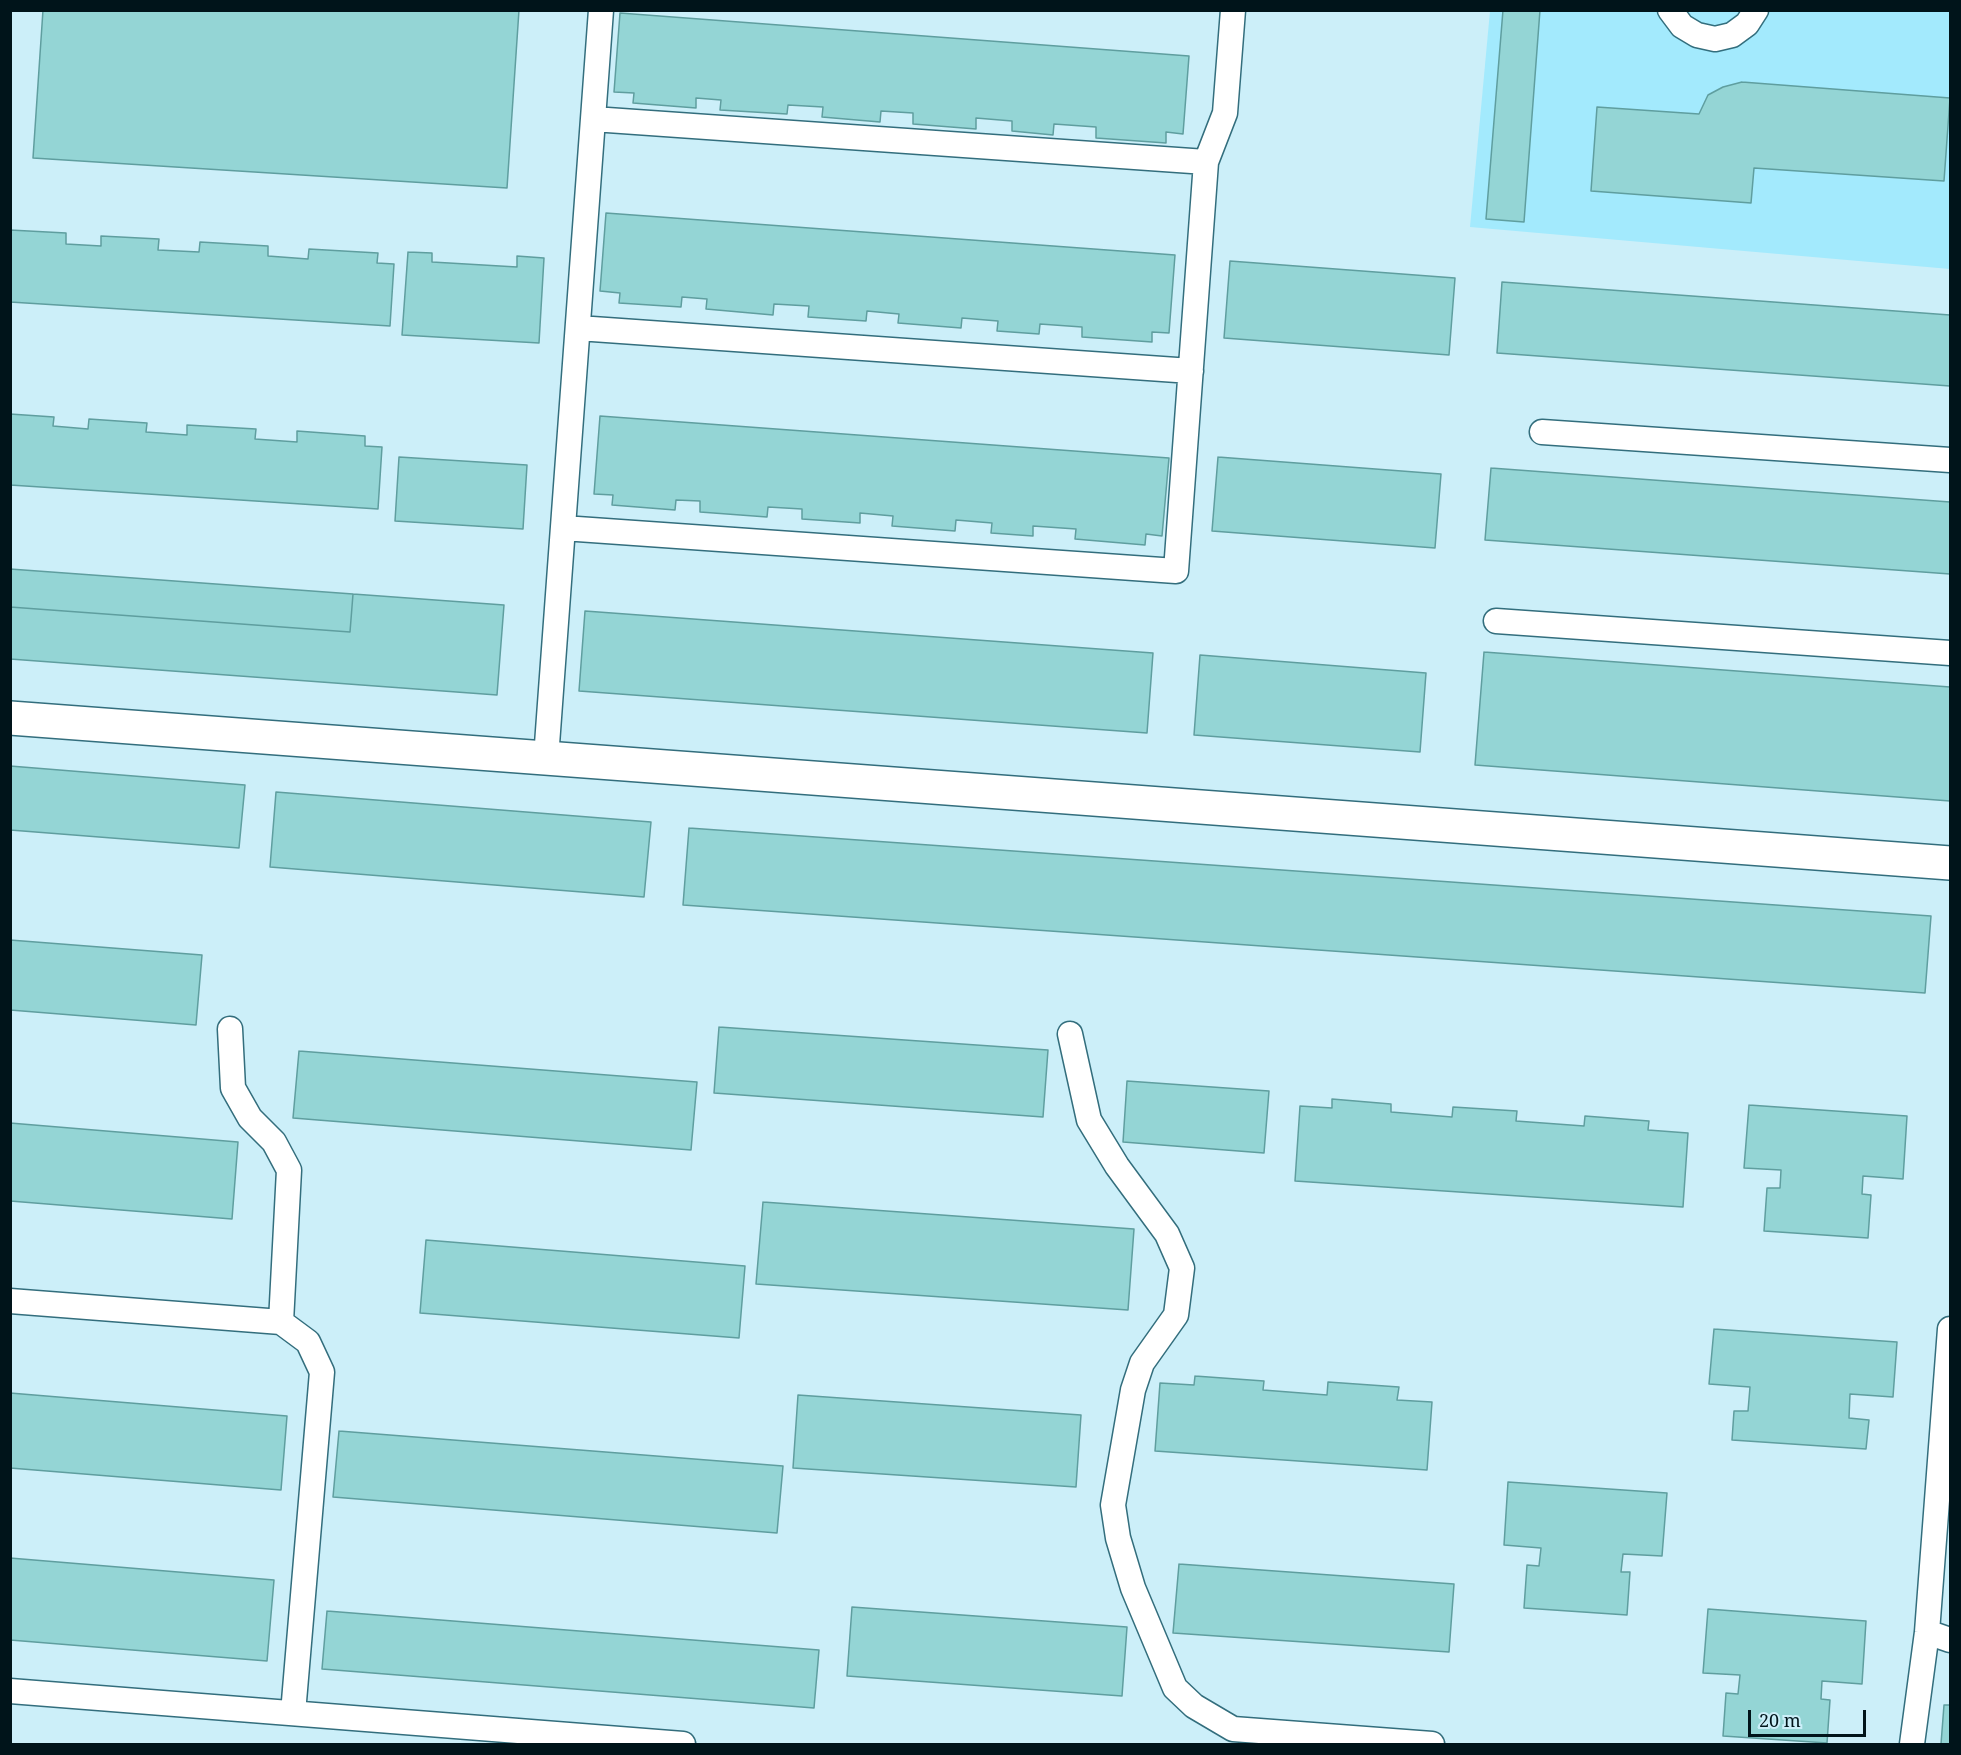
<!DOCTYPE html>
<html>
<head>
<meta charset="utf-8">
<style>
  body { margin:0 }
  #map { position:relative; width:1961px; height:1755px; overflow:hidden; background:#cceff9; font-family:"Noto Serif",serif }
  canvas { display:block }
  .frame { position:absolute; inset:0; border:12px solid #00141a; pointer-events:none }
  .scale { position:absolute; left:1748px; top:1710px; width:118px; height:27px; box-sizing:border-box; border:3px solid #00141a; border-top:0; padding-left:8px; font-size:18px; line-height:21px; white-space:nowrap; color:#00141a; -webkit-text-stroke:4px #cceff9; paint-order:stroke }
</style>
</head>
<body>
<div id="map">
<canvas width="1961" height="1755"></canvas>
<div class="frame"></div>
<div class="scale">20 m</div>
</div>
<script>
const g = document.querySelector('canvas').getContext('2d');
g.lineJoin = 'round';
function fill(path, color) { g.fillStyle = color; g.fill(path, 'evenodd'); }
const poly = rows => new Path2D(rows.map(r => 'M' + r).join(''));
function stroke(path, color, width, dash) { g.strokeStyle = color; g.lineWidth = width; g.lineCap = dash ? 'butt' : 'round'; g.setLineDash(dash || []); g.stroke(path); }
const built = poly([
  [1490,11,1950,11,1950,269,1470,227]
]);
const building = poly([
  [43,10,519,10,507,188,33,158,43,10],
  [1503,10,1540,10,1524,222,1486,219,1503,10],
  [620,13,1189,56,1183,134,1166,132,1166,143,1096,138,1096,127,1054,124,1053,135,1012,131,1012,121,976,118,976,129,913,124,913,113,881,111,880,122,822,117,823,107,788,105,787,114,720,110,721,100,696,98,696,108,633,103,634,93,614,92,620,13],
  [1742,82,1950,98,1944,181,1754,168,1751,203,1591,191,1597,107,1699,114,1708,95,1723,87,1742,82],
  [606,213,1175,255,1169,333,1152,332,1152,342,1082,337,1082,327,1040,324,1039,334,997,331,998,321,962,318,961,328,898,323,899,314,867,311,866,321,808,317,809,306,774,304,773,315,706,309,707,299,682,297,681,307,619,303,620,293,600,291,606,213],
  [10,230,66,233,66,244,101,246,101,236,159,239,158,250,199,252,200,242,268,246,268,256,308,259,309,249,378,253,377,263,394,264,390,326,10,302,10,230],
  [408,252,432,253,432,262,517,267,517,256,544,258,539,343,402,335,408,252],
  [1230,261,1455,278,1449,355,1224,338,1230,261],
  [1502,282,1950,315,1950,386,1497,353,1502,282],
  [10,414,54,417,53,426,88,429,89,419,147,423,146,432,187,435,187,425,256,429,255,439,297,442,297,431,365,436,365,446,382,447,378,509,10,485,10,414],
  [600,416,1169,458,1162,536,1146,534,1145,545,1075,539,1076,529,1033,526,1033,536,991,533,992,523,956,520,955,531,892,526,893,516,860,513,860,523,802,519,802,509,768,507,767,517,700,512,700,501,676,500,675,510,612,505,613,495,594,494,600,416],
  [399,457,527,465,523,529,395,521,399,457],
  [1218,457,1441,474,1435,548,1212,531,1218,457],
  [1491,468,1950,502,1950,574,1485,540,1491,468],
  [10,569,353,594,350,632,10,607,10,569],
  [353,594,504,605,497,695,10,659,10,607,350,632,353,594],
  [585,611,1153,653,1147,733,579,691,585,611],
  [1484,652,1950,687,1950,801,1475,765,1484,652],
  [1200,655,1426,673,1420,752,1194,735,1200,655],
  [10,766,245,785,239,848,10,830,10,766],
  [276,792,651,822,644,897,270,867,276,792],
  [689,828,1931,916,1925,993,683,905,689,828],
  [10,940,202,955,196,1025,10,1010,10,940],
  [719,1027,1048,1050,1043,1117,714,1093,719,1027],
  [299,1051,697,1082,691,1150,293,1118,299,1051],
  [1127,1081,1269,1091,1264,1153,1123,1142,1127,1081],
  [1332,1099,1391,1104,1391,1112,1452,1117,1453,1107,1517,1111,1516,1121,1584,1126,1585,1116,1649,1121,1648,1130,1688,1133,1683,1207,1295,1181,1300,1106,1332,1108,1332,1099],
  [1749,1105,1907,1116,1903,1179,1863,1176,1862,1194,1871,1195,1868,1238,1764,1231,1767,1188,1780,1188,1781,1170,1744,1168,1749,1105],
  [10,1123,238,1142,232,1219,10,1201,10,1123],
  [763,1202,1134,1229,1128,1310,756,1284,763,1202],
  [426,1240,745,1266,739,1338,420,1313,426,1240],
  [1714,1329,1897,1342,1893,1397,1850,1394,1849,1418,1869,1420,1866,1449,1732,1440,1734,1411,1748,1411,1750,1387,1709,1384,1714,1329],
  [1195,1376,1264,1381,1263,1390,1327,1395,1328,1382,1399,1387,1397,1400,1432,1402,1427,1470,1155,1451,1160,1383,1194,1385,1195,1376],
  [10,1393,287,1416,281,1490,10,1468,10,1393],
  [798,1395,1081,1415,1076,1487,793,1468,798,1395],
  [339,1431,783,1466,777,1533,333,1497,339,1431],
  [1508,1482,1667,1493,1662,1556,1623,1554,1621,1572,1630,1572,1627,1615,1524,1608,1527,1565,1539,1566,1541,1548,1504,1545,1508,1482],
  [10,1558,274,1580,267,1661,10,1640,10,1558],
  [1179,1564,1454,1584,1449,1652,1173,1633,1179,1564],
  [852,1607,1127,1627,1122,1696,847,1676,852,1607],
  [1708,1609,1866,1621,1862,1684,1822,1681,1821,1699,1830,1700,1827,1743,1723,1736,1726,1693,1738,1694,1740,1675,1703,1673,1708,1609],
  [327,1611,819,1650,814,1708,322,1669,327,1611],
  [1944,1705,1950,1705,1950,1744,1941,1744,1944,1705]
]);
const service = poly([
  [1670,10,1682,26,1697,35,1715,39,1732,35,1747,24,1756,10],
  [1206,162,1225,113,1233,10],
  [578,328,1191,371],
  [1542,432,1950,460],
  [563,528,1176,571,1206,162,593,119],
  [1496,621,1950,653],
  [546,758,601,10],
  [230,1029,233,1088,250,1118,274,1142,289,1170,281,1322],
  [1070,1034,1089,1120,1117,1166,1167,1234,1182,1268,1176,1315,1142,1363,1133,1390,1113,1505,1118,1538,1133,1588,1175,1688,1194,1706,1233,1729,1432,1744],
  [10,1301,281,1322,308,1342,322,1372,293,1713],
  [1927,1632,1950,1640],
  [10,1691,683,1744],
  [1912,1744,1927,1632,1950,1329]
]);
const minor = poly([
  [10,718,1950,863]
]);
fill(built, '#a3eafd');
fill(building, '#94d5d5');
stroke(building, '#5f9e9f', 1.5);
stroke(service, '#336e7d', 27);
stroke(minor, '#336e7d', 36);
stroke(service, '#fff', 24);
stroke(minor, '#fff', 33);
</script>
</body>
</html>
